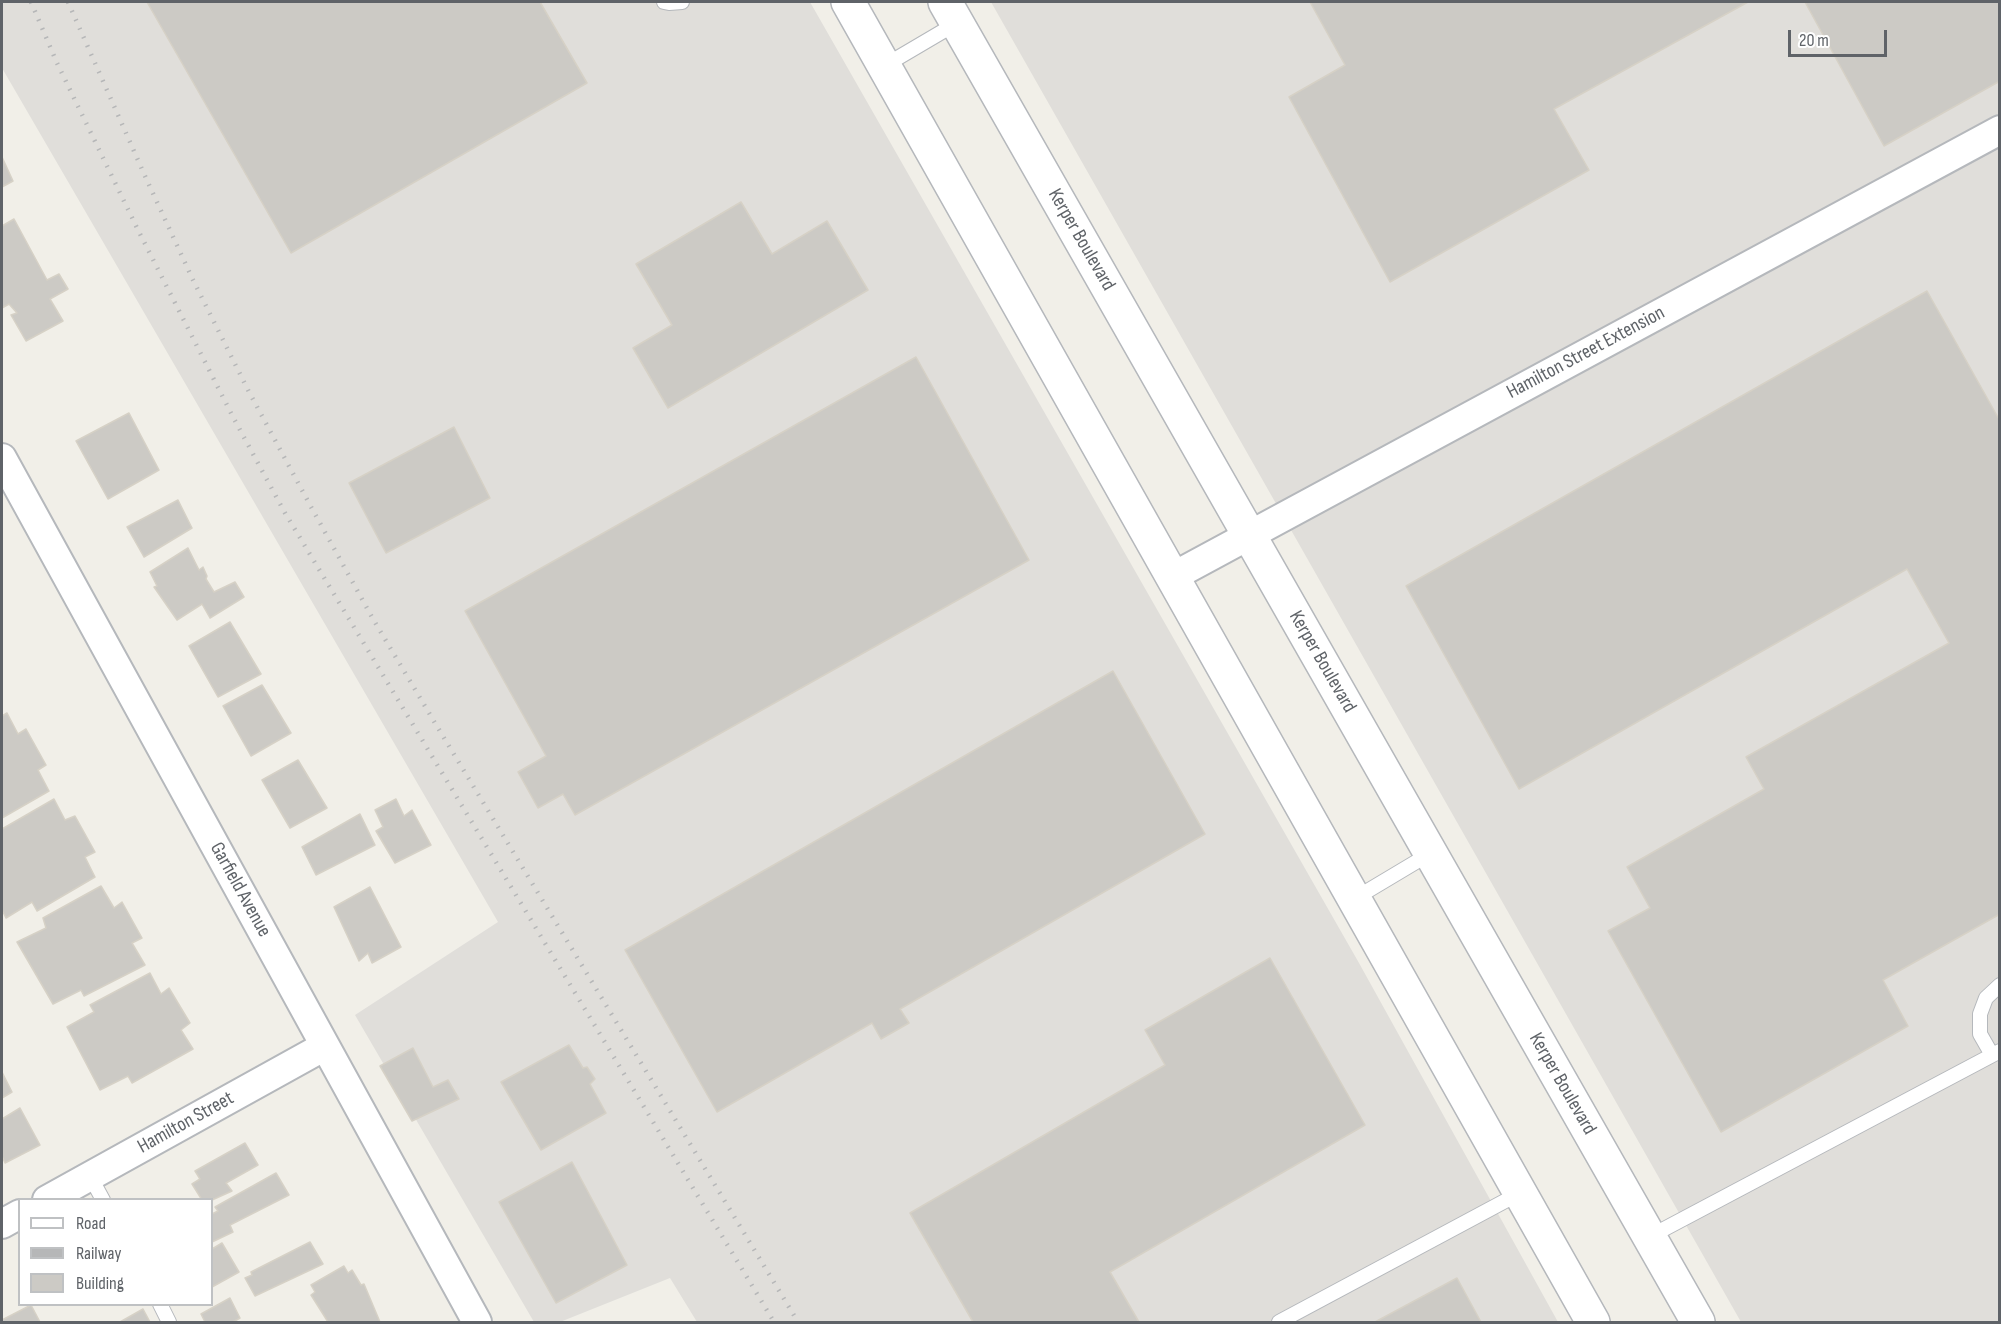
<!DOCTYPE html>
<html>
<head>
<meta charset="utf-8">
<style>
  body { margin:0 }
  #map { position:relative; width:2001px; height:1324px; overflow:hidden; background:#f1efe8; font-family:"Sofia Sans Condensed",sans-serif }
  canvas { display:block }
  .frame { position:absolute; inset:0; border:3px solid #5f6368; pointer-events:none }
  .legend { position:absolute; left:18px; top:1198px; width:195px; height:108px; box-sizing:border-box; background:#fff; border:2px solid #bfc1c3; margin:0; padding:8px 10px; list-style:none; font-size:18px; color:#5f6368 }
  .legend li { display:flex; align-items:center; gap:12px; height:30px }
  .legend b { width:30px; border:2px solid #bfc1c3 }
  .scale { position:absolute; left:1788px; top:30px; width:99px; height:27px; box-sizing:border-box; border:3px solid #5f6368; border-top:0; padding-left:8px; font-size:18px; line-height:21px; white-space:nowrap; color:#5f6368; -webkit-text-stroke:4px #fff; paint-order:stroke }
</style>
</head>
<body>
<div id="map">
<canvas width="2001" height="1324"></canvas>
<div class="frame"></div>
<ul class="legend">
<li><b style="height:8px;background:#fff"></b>Road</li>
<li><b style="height:8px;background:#b6b7b8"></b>Railway</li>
<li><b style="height:16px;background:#cccac5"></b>Building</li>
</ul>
<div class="scale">20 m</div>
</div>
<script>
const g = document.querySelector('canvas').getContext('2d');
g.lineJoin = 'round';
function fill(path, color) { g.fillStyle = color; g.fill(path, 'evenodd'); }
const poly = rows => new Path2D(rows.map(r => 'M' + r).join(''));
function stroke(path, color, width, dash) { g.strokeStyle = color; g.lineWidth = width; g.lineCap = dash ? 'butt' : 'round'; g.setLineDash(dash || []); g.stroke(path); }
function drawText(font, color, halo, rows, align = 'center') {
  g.font = font + ' "Sofia Sans Condensed",sans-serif'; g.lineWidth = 4.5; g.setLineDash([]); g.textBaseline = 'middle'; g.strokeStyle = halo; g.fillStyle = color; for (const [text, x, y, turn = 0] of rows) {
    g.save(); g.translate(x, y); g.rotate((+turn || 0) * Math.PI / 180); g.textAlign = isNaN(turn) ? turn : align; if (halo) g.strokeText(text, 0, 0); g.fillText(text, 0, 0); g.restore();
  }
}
const industrial = poly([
  [2,2,810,2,1359,963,1558,1322,697,1322,670,1278,560,1322,534,1322,355,1015,498,922,2,68],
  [991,2,1999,2,1999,1322,1741,1322]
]);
const building = poly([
  [147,2,540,2,587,83,291,253,147,2],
  [1310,2,1748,2,1554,109,1589,170,1390,282,1289,97,1345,65,1310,2],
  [1805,2,2000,2,2000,81,1884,146,1805,2],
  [2,157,13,181,2,187,2,157],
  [741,202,772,254,827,221,868,290,668,408,633,348,672,325,636,264,741,202],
  [14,219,47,280,59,274,68,289,50,299,63,321,26,341,11,315,17,313,9,304,2,308,2,226,14,219],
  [1927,291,2000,421,2000,914,1883,980,1908,1026,1721,1132,1608,931,1650,908,1627,867,1764,789,1746,757,1949,643,1907,569,1519,789,1406,586,1927,291],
  [916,357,1029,560,575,815,563,794,538,808,518,772,546,756,465,611,916,357],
  [129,413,159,470,108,499,76,441,129,413],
  [454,427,490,498,386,553,349,483,454,427],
  [178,500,192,528,144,557,127,527,178,500],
  [188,548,199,570,203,567,207,576,206,579,214,592,235,582,244,597,210,618,202,604,177,620,154,587,157,586,150,572,188,548],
  [230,622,261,674,218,697,189,646,230,622],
  [1113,671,1205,834,900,1009,909,1023,881,1039,872,1023,717,1112,625,950,1113,671],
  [262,685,291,733,251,756,223,706,262,685],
  [7,713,18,734,26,729,46,765,38,770,49,791,2,818,2,716,7,713],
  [298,760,327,808,290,828,262,780,298,760],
  [54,799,65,820,75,816,95,852,85,857,95,877,37,911,32,902,6,918,2,910,2,829,54,799],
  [396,799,404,816,412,810,431,845,395,863,376,831,383,827,375,810,396,799],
  [360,814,375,845,316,875,302,847,360,814],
  [101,886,114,908,122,902,142,938,132,943,145,965,84,996,81,990,53,1004,17,942,46,928,43,918,101,886],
  [370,887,401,947,372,963,368,953,359,961,334,907,370,887],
  [1270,958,1365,1125,1110,1272,1139,1322,973,1322,910,1213,1165,1065,1145,1030,1270,958],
  [150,973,161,994,169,988,190,1023,181,1030,193,1049,132,1083,128,1076,100,1090,67,1027,94,1012,90,1005,150,973],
  [569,1045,583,1068,587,1067,595,1079,590,1084,606,1113,541,1150,501,1082,569,1045],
  [413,1048,433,1087,448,1080,459,1099,412,1121,380,1066,413,1048],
  [2,1072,12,1092,2,1098,2,1072],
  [20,1108,40,1145,5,1163,2,1156,2,1119,20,1108],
  [245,1143,258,1165,226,1183,232,1191,212,1200,202,1200,192,1184,200,1179,195,1171,245,1143],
  [572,1162,627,1265,556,1303,499,1202,572,1162],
  [276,1173,289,1195,230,1225,233,1232,212,1242,212,1214,218,1211,215,1207,276,1173],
  [310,1242,323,1264,255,1296,245,1278,252,1275,251,1272,310,1242],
  [222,1243,239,1272,212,1287,212,1249,222,1243],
  [344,1266,348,1273,352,1270,361,1285,364,1284,380,1322,328,1322,311,1295,315,1292,311,1285,344,1266],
  [1457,1278,1481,1322,1375,1322,1457,1278],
  [230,1298,240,1318,233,1322,205,1322,201,1314,230,1298],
  [31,1305,40,1322,2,1322,2,1320,31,1305],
  [143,1309,150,1322,120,1322,143,1309]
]);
const service = poly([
  [664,2,669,3,682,2],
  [884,66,957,23],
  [1354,899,1431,853],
  [1992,1055,1980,1034,1980,1014,1986,998,2000,985],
  [90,1176,103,1200],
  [1649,1237,2000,1051],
  [160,1304,169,1322],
  [1279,1322,1520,1193]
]);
const minor = poly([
  [2,458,477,1322],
  [1172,577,2000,130],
  [47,1200,325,1046],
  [2,1224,20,1214]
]);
const tertiary = poly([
  [848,2,1593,1322],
  [945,2,1698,1322]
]);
const rail = poly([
  [31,2,57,63,138,230,233,417,285,513,774,1322],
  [68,2,145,176,193,280,248,390,310,505,373,619,435,723,798,1322]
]);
const streetNames = [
  ["Kerper Boulevard",1081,240,60],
  ["Hamilton Street Extension",1586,353,-28],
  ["Kerper Boulevard",1322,662,60],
  ["Garfield Avenue",240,890,61],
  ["Kerper Boulevard",1562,1084,60],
  ["Hamilton Street",186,1123,-29]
];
fill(industrial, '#e0deda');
fill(building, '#cccac5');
stroke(building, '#d6d1c6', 1.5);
stroke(service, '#b5b8bc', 16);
stroke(minor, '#b5b8bc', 32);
stroke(tertiary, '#b5b8bc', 36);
stroke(service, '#fff', 14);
stroke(minor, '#fff', 28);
stroke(tertiary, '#fff', 33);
stroke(rail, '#b6b7b8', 4.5, [1.5, 8]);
drawText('20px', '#5f6368', '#fff', streetNames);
</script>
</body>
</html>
